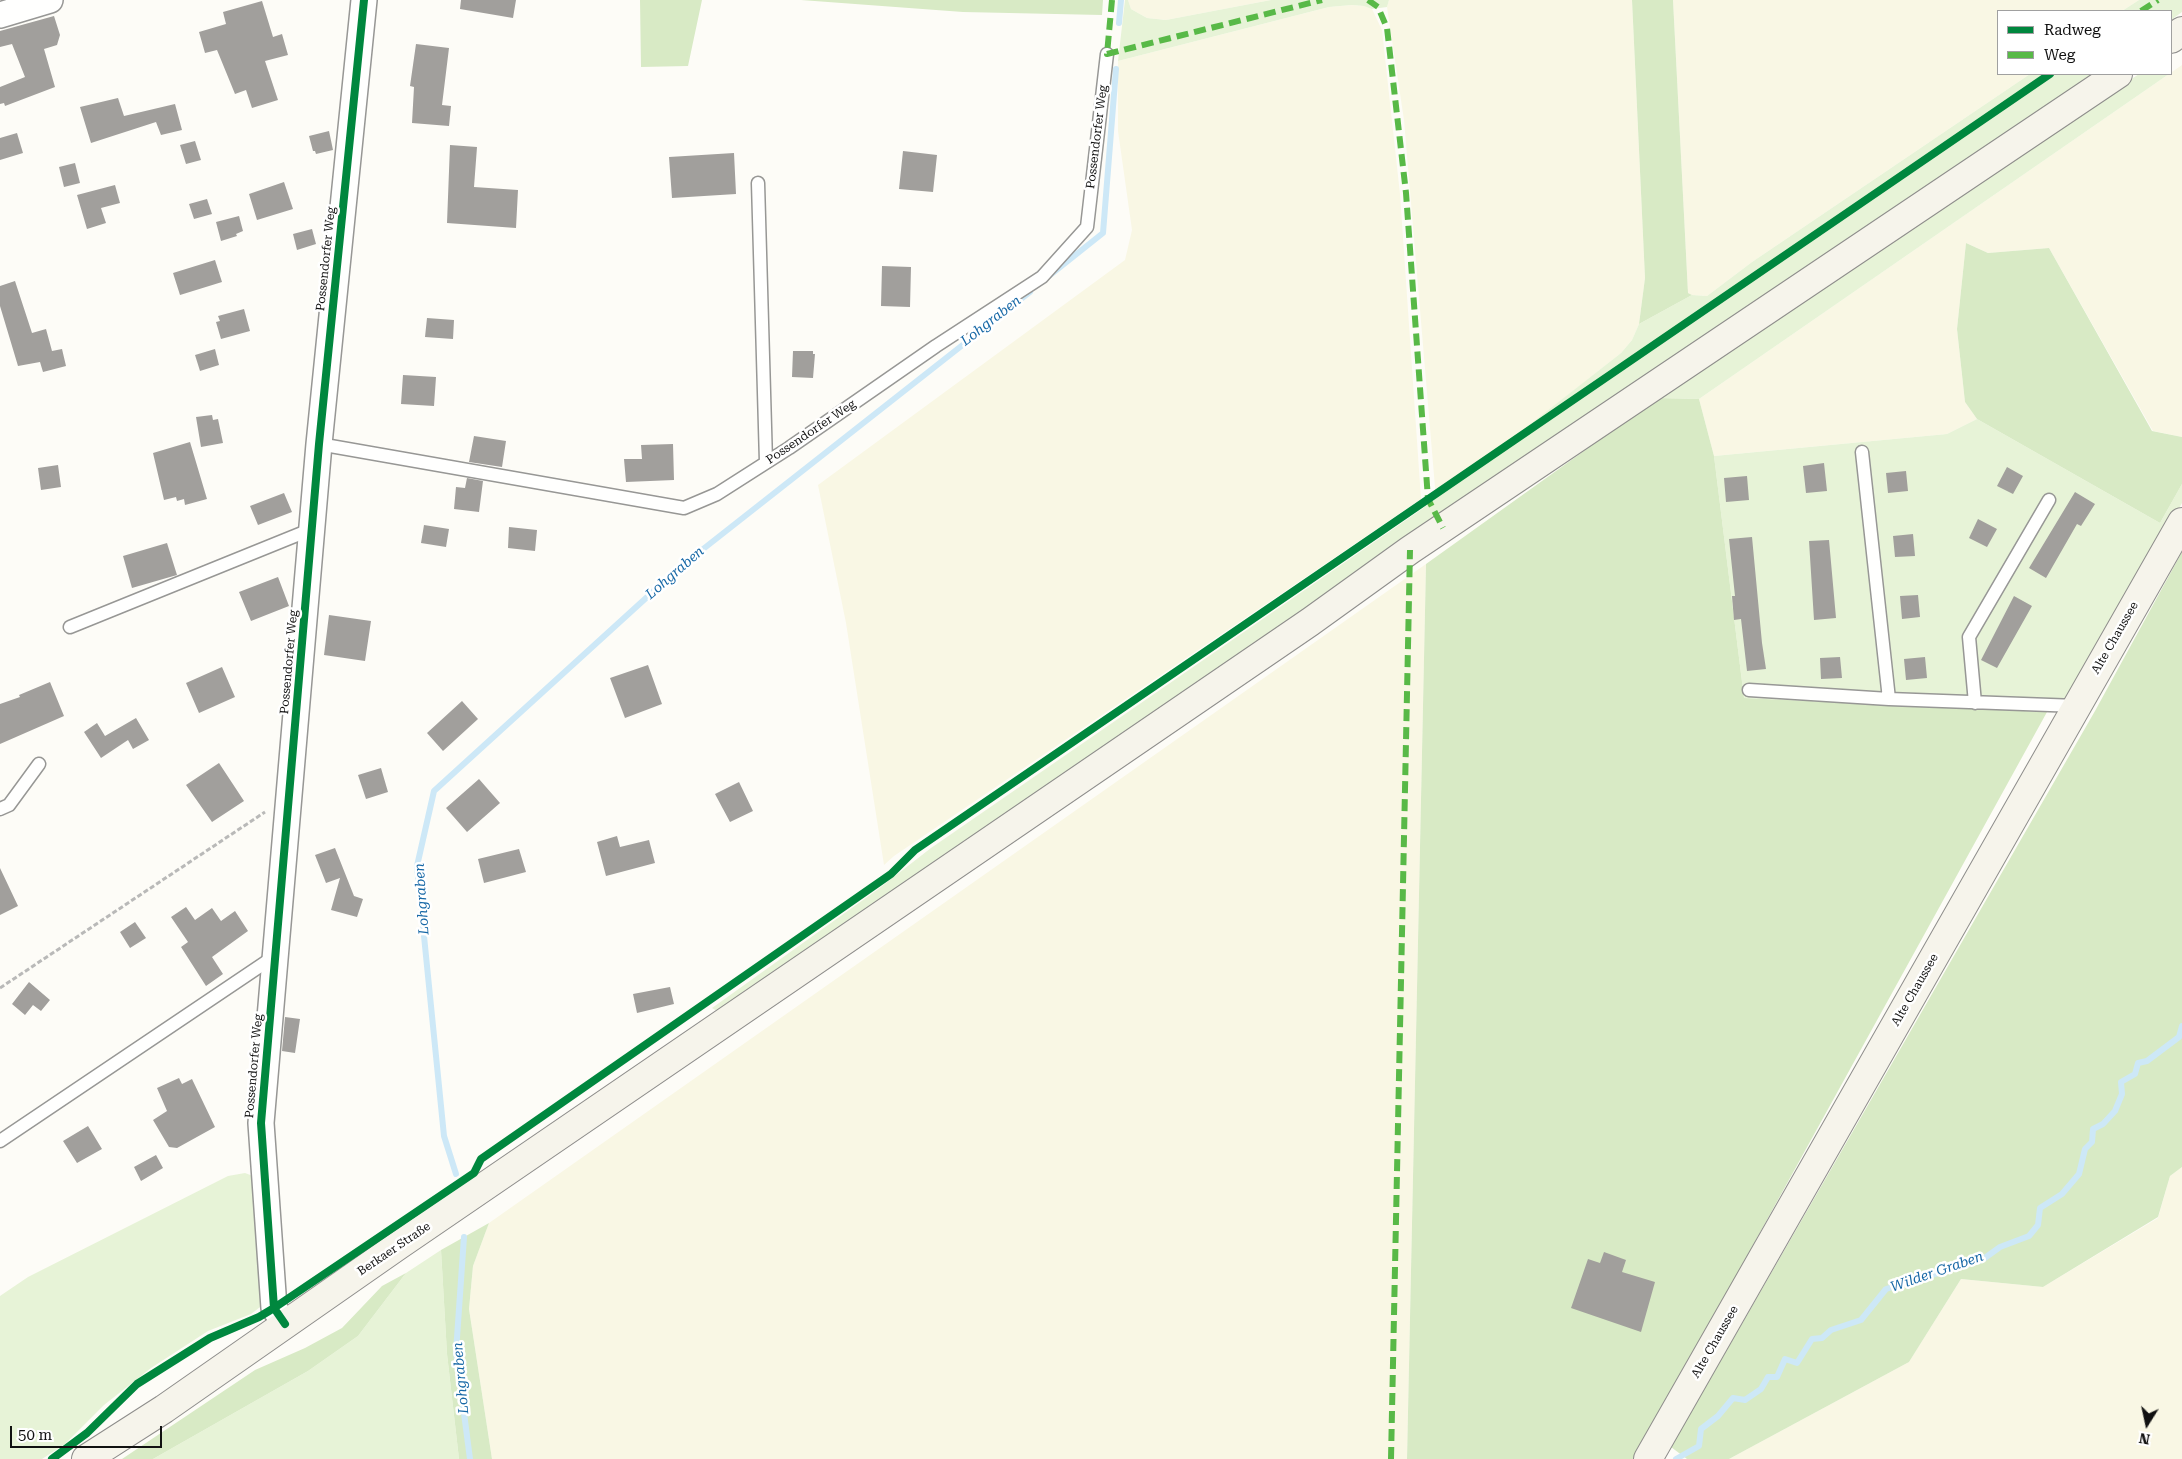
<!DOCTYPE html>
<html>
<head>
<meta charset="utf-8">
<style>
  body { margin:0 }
  #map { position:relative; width:2182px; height:1459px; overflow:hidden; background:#fdfcf7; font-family:"Roboto Serif",serif }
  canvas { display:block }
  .legend { position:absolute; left:1997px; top:10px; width:175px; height:65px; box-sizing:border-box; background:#fff; border:1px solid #a0a0a0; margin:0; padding:6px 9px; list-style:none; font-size:15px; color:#111 }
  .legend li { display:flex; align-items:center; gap:10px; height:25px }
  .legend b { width:25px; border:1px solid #a0a0a0 }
  .north { position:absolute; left:2122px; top:1399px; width:50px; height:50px; -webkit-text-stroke:4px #fff; paint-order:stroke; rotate:190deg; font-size:14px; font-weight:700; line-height:20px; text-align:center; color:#111 }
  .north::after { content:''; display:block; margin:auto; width:18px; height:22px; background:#111; clip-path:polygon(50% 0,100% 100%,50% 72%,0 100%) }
  .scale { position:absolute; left:10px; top:1426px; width:152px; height:22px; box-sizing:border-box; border:2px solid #111; border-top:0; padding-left:6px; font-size:15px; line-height:18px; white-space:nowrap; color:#111; -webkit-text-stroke:4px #fff; paint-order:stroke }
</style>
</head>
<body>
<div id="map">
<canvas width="2182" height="1459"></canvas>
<ul class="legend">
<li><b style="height:6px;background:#00873e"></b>Radweg</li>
<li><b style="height:6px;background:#58b947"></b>Weg</li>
</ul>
<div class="north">N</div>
<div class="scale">50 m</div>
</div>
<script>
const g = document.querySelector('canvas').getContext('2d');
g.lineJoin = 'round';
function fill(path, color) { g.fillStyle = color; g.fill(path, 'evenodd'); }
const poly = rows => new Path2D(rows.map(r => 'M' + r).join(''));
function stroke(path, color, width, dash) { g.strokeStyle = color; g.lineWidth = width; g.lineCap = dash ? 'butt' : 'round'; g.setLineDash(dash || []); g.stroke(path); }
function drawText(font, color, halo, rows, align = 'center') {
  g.font = font + ' "Roboto Serif",serif'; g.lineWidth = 5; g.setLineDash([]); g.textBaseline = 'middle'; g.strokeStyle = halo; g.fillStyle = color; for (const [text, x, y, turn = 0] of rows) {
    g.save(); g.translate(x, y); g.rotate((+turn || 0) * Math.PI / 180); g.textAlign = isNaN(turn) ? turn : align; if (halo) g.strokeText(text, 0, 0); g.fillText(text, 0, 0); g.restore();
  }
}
const farmland = poly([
  [1128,0,1271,0,1166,20,1147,18,1131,9],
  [1389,0,1632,0,1645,278,1639,324,1632,340,1621,353,1436,499,1404,120,1387,7],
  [1673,0,2139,0,2122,11,1998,11,1998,74,2030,74,1752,262,1707,296,1692,295,1688,293],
  [1352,5,1365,6,1372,9,1382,30,1400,194,1421,499,894,856,884,865,846,623,818,485,1125,260,1132,230,1118,131,1118,61,1329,7],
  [2182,65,2182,437,2153,431,2049,248,1988,253,1966,243,1957,329,1965,402,1977,419,1947,434,1714,456,1699,399],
  [1426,564,1407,1459,492,1459,469,1309,473,1266,489,1223],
  [2182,1167,2182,1459,1729,1459,1909,1362,1961,1279,2043,1287,2158,1218,2170,1176]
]);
const green = poly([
  [1125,0,1128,0,1131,9,1147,18,1166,20,1271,0,1389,0,1387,7,1372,9,1364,6,1352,5,1329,7,1118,61],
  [2139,0,2182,0,2182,12,2171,20,2171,11,2122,11],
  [2030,74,2093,74,1669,360,717,1011,712,1008,877,890,931,848,1422,509,1621,353,1632,340,1639,324,1692,295,1707,296,1752,262],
  [2139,74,2169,74,1699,399,1658,398],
  [1977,419,2160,523,2182,484,2182,503,2070,703,2053,701,2047,712,1744,698,1714,456,1947,434],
  [245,1173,253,1176,264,1304,251,1314,208,1331,151,1368,104,1405,65,1444,42,1459,0,1459,0,1296,28,1277,228,1176],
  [441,1250,447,1354,459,1459,153,1459,308,1371,358,1336,406,1273]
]);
const forest = poly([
  [640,0,702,0,688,66,641,67],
  [801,0,1103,0,1102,15,963,12],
  [1632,0,1673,0,1688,293,1692,295,1639,324,1645,278],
  [1966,243,1988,253,2049,248,2152,431,2182,437,2182,484,2160,523,1977,419,1965,402,1957,329],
  [1658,398,1699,399,1714,456,1744,698,2047,712,1635,1459,1407,1459,1426,564],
  [2182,552,2182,1167,2170,1176,2158,1217,2043,1287,1961,1279,1909,1362,1729,1459,1687,1459,1671,1447,2095,711],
  [489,1223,473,1266,469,1309,492,1459,459,1459,447,1354,441,1250],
  [406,1273,358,1336,308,1371,153,1459,122,1459,255,1370,305,1348,342,1328,382,1286]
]);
const stream = poly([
  [1119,23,1121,0],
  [1049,276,1103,233,1116,69],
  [456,1174,444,1136,417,866,434,791,679,568,1030,292],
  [464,1237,456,1352,470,1459],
  [1676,1459,1699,1446,1701,1429,1718,1416,1733,1398,1745,1400,1761,1389,1768,1377,1777,1377,1785,1359,1797,1363,1812,1339,1822,1338,1831,1330,1861,1320,1886,1289,1982,1260,2000,1247,2029,1236,2038,1225,2040,1208,2062,1194,2079,1174,2085,1149,2092,1142,2093,1129,2103,1124,2115,1111,2122,1094,2121,1082,2135,1074,2138,1063,2147,1061,2179,1037,2182,1026]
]);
const building = poly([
  [461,0,516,0,513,18,460,9],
  [262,1,273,37,282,34,288,55,265,61,278,100,252,108,246,90,235,94,217,50,205,53,199,32,226,24,223,12],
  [54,16,60,35,57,45,44,49,55,87,5,106,4,103,0,104,0,87,25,77,12,44,0,47,0,31],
  [416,44,449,48,442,105,451,106,449,126,412,123,414,87,410,86],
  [118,98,124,116,175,104,182,130,161,135,156,122,91,143,80,107],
  [329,131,333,150,316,154,315,151,313,151,309,136],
  [17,133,23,153,0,160,0,138],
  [195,141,201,160,186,164,180,145],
  [450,145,477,147,474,187,518,190,516,228,447,223],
  [903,151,937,155,933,192,899,189],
  [734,153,736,194,672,198,669,157],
  [75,163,80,183,64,187,59,167],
  [284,182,293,209,257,220,249,194],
  [115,185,120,203,101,208,106,223,87,229,77,195],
  [207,199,212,214,194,219,189,204],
  [239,216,243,231,236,234,237,236,221,241,216,222],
  [312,229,316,244,297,250,293,234],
  [215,260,222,282,180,295,173,273],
  [882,266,911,267,910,307,881,306],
  [15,281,32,333,46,329,52,351,62,349,66,366,43,372,40,362,18,366,0,306,0,286],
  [244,309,250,331,221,339,216,322,220,321,218,316],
  [427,318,454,320,453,339,425,337],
  [215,349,219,365,200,371,195,355],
  [793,351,813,351,813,354,815,354,813,378,792,377],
  [403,375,436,377,434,406,401,404],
  [212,415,213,420,218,419,223,443,201,447,196,417],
  [474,436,506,441,502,467,469,462],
  [190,442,207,499,185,505,184,499,177,501,176,497,164,500,153,453],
  [673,444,674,480,626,482,624,459,642,459,641,445],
  [1824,463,1827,491,1806,493,1803,466],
  [58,465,61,487,41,490,38,468],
  [2007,467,2023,476,2013,494,1997,486],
  [1906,471,1908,491,1888,493,1886,473],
  [1747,476,1749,500,1726,502,1724,478],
  [467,478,483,481,479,512,454,509,456,487,465,488],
  [2075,492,2095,504,2081,526,2077,524,2046,578,2029,568],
  [284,493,292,512,258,525,250,506],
  [1978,519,1997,529,1987,547,1969,538],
  [424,525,449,529,446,547,421,543],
  [509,527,537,530,535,551,508,548],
  [1913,534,1915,556,1895,557,1893,536],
  [1752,537,1762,643,1766,669,1747,671,1741,619,1734,620,1732,596,1735,596,1729,539],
  [1829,540,1836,618,1814,620,1809,541],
  [167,543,177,575,132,588,123,556],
  [278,577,289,606,251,621,239,592],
  [1918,595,1920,617,1902,619,1900,596],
  [2014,596,2032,606,1997,668,1981,660],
  [329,615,371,621,365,661,324,655],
  [1840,657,1842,678,1821,679,1820,658],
  [1925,657,1927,678,1906,680,1904,659],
  [648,665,662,704,625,718,610,678],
  [222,667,235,697,199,713,186,683],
  [50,682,64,716,0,744,0,704,20,697,19,695],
  [462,701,478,719,443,751,427,733],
  [136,718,149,740,133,749,128,740,101,758,84,732,97,723,105,736],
  [219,763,244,801,212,822,186,785],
  [381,768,388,792,366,799,358,775],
  [479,779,500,803,467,832,446,808],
  [739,782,753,811,730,822,715,794],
  [617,836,620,847,649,840,655,863,606,876,597,842],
  [335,848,354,896,363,899,357,917,331,910,340,878,326,883,315,855],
  [519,849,526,872,484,883,478,859],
  [0,868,18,906,0,915],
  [186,907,195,920,212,908,221,921,235,911,248,931,212,957,223,974,206,986,181,947,188,942,171,917],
  [135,922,146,938,130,948,120,932],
  [29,982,50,1000,41,1011,33,1005,25,1015,12,1004],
  [670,987,674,1004,637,1013,633,994],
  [285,1017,300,1019,295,1053,282,1051],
  [179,1078,182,1084,192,1079,215,1127,177,1148,169,1147,153,1120,167,1111,157,1088],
  [88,1126,102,1149,77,1163,63,1141],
  [156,1155,163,1168,141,1181,134,1167],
  [1604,1252,1626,1260,1622,1272,1655,1282,1641,1332,1571,1308,1588,1259,1600,1263]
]);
const path = poly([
  [0,988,265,812]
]);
const lane = poly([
  [758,183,766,462],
  [319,444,684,508,717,494,789,448,936,346,1042,277,1087,227,1107,54],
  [1862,452,1889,699],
  [70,627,312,529],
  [1749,690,1889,699,2077,706],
  [1975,703,1969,637,2049,500],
  [0,809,9,805,39,764],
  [0,1141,275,956]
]);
const street = poly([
  [0,15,50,0],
  [285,1324,274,1308,261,1123,319,444,364,0]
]);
const secondary = poly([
  [2171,39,2182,31],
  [86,1459,164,1409,399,1245,1310,622,1410,550,2118,74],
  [1648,1459,2182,522]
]);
const quiet = poly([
  [1112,0,1107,54,1322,0],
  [1368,0,1378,7,1387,28,1406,193,1428,499,1443,528],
  [2141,11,2158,0],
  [1391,1459,1410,550]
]);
const cycleway = poly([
  [285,1324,274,1308,261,1123,319,444,364,0],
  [52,1459,87,1433,137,1384,210,1338,259,1317,274,1308,474,1173,481,1159,891,874,915,850,2050,74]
]);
const streetNames = [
  ["Possendorfer Weg",1097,137,-83],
  ["Possendorfer Weg",326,259,-84],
  ["Possendorfer Weg",811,432,-34],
  ["Alte Chaussee",2115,638,-60],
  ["Possendorfer Weg",289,662,-85],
  ["Alte Chaussee",1915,990,-60],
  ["Possendorfer Weg",254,1066,-85],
  ["Berkaer Straße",394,1249,-34],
  ["Alte Chaussee",1715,1342,-60]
];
const waterNames = [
  ["Lohgraben",991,321,-38],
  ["Lohgraben",675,573,-41],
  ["Lohgraben",422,899,-94],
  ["Wilder Graben",1937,1272,-19],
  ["Lohgraben",461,1378,-95]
];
fill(farmland, '#f9f7e4');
fill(green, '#e7f3d7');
fill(forest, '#d8eac5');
stroke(stream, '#cde8f7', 6);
fill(building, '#a19f9c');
stroke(lane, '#979795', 15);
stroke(street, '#979795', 28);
stroke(secondary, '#8e8d8b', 30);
stroke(path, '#b9b9b8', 3, [5, 2.5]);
stroke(lane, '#fffffe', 12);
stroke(street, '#fffffe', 25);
stroke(secondary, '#f6f4eb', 28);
stroke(quiet, '#58b947', 6, [12, 6]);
stroke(cycleway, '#00873e', 8);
drawText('12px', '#111', '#fff', streetNames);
drawText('italic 14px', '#1768a6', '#fff', waterNames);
</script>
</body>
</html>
